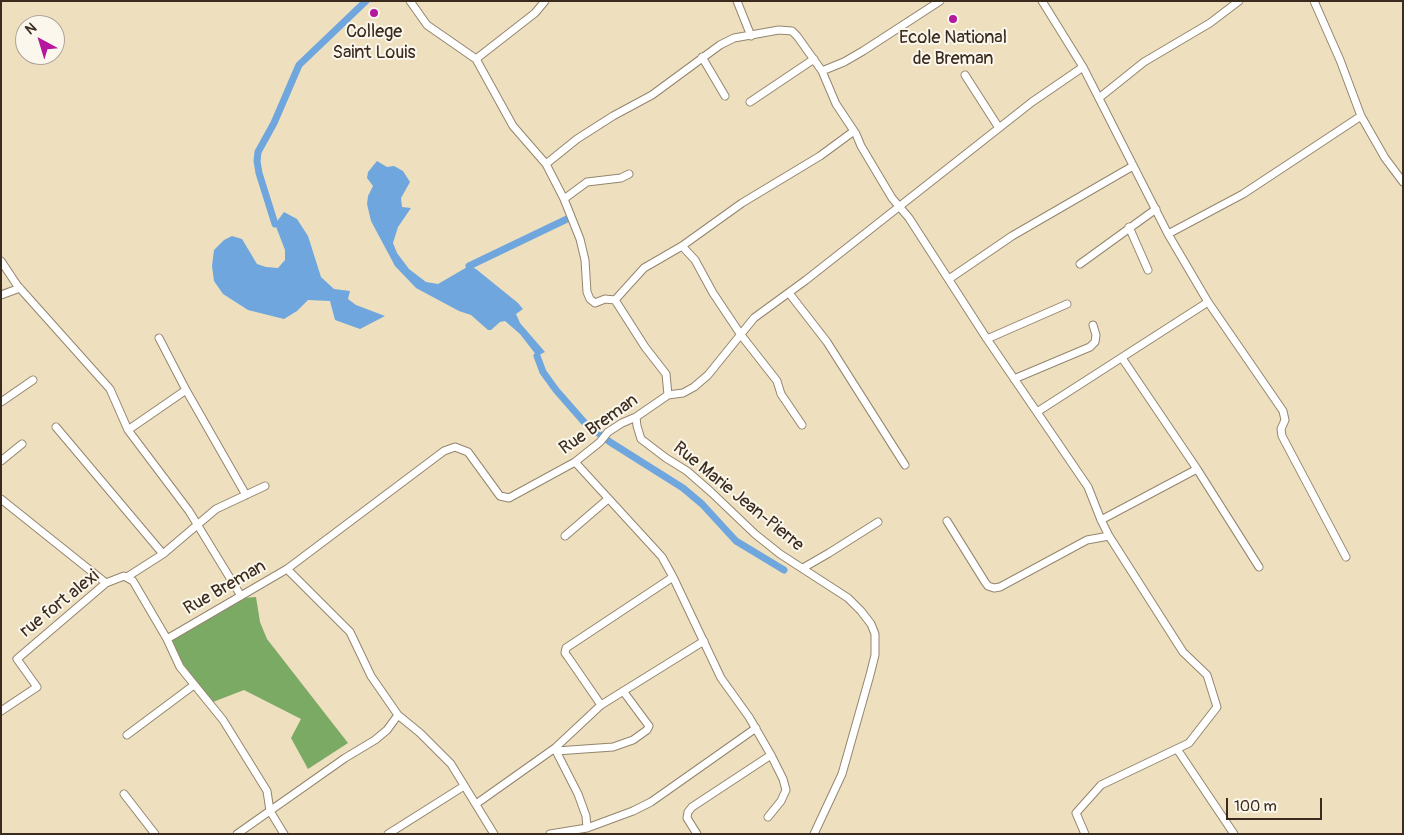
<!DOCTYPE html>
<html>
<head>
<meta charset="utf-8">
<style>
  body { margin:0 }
  #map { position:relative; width:1404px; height:835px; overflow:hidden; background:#eee0bf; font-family:Pangolin,sans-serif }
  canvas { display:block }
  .frame { position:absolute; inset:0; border:2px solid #3b2a1e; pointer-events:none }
  .north { position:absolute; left:15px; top:15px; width:50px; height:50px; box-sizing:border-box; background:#fbf7ec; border:1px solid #aea59a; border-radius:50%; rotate:321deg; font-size:14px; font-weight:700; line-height:20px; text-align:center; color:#3b2a1e }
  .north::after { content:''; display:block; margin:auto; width:18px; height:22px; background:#b5179e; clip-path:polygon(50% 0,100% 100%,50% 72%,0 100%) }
  .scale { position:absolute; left:1226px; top:798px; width:96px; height:22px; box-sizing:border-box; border:2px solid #3b2a1e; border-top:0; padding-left:6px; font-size:15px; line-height:18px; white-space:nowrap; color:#3b2a1e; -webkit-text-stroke:4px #fbf7ec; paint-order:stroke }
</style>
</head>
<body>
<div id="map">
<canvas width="1404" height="835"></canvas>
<div class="frame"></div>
<div class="north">N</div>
<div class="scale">100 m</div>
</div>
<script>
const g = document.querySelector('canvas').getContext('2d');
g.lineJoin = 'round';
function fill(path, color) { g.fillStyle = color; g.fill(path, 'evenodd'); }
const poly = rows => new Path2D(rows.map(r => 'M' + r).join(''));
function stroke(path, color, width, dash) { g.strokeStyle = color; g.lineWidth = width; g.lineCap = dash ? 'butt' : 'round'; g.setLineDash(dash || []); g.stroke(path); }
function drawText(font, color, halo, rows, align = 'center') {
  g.font = font + ' Pangolin,sans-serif'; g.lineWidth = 4; g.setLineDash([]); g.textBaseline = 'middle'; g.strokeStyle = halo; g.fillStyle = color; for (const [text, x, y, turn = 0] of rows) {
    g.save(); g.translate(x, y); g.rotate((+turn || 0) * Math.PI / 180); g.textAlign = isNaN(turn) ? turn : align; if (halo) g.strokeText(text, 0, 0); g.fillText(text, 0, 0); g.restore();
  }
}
const forest = poly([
  [256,597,260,622,267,639,348,743,308,769,291,738,301,719,244,690,213,702,183,664,171,641,181,632,242,598]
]);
const water = poly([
  [377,161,387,167,394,166,403,171,410,182,401,198,402,207,411,208,398,227,393,243,397,253,409,269,426,282,438,284,469,266,476,269,518,303,523,309,516,314,520,323,545,352,537,356,520,334,505,321,500,322,491,330,488,330,471,315,459,311,416,288,395,266,371,221,367,204,368,196,373,186,367,178,368,172],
  [284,212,297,219,308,236,321,277,334,289,350,291,348,299,356,305,385,316,360,329,335,320,330,301,308,300,297,311,284,319,248,310,223,294,214,281,212,266,214,250,224,240,232,236,242,239,257,264,266,267,278,268,285,260,285,250,275,224]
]);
const canal = poly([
  [275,224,259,173,257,161,258,152,274,123,299,65,366,1],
  [469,266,567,219],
  [537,356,543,372,556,390,584,422,610,442,683,488,702,504,736,541,784,570]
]);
const street = poly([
  [410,1,427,25,476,59,513,126,546,164,564,199,580,239,585,260,587,292,590,299,595,303,605,299,615,300,645,347,666,374,668,395],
  [737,1,751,36],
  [1042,1,1083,67,1168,234,1208,302,1283,411,1285,420,1281,429,1282,436,1346,557],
  [1314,1,1340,60,1361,116,1385,158,1403,182],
  [702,57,725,96],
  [476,59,535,13,545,1],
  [822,71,844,62,863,51,940,1],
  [965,75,999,128],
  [1099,98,1144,62,1210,23,1239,1],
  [750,102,814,59],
  [546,164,577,139,613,116,652,95,720,45,734,38,779,30,792,31,797,36,822,71,836,104,856,134,861,146,892,198,909,218,987,339,1088,487,1101,520,1109,536,1183,652,1207,675,1217,707,1189,743,1101,785,1076,813,1085,834],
  [564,199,587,182,621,178,629,174],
  [1129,227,1148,270],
  [1168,234,1243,194,1361,116],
  [682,246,695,260,713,293,741,335,777,381,781,394,802,425],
  [1,261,17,285,110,389,128,430,189,511,241,596],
  [1080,264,1156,209],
  [949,279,1012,236,1133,166],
  [789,293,827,342,905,465],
  [1,295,20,288],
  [615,300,644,268,682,246,742,203,820,156,854,131],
  [159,338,186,390,246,495],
  [987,339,1067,304],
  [1122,358,1197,469,1259,567],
  [1014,379,1090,347,1095,342,1096,335,1093,325],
  [1,402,33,380],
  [1037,412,1208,302],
  [636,417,637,426,641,439,666,458,687,471,711,492,755,534,780,554,848,598,861,611,871,624,875,634,875,655,870,675,842,774,814,834],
  [56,427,163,554],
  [128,430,186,390],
  [1,461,22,444],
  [575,462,662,557,673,577,721,678,749,717,771,755,783,779,786,790,781,801,768,817],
  [1,499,106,583],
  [1101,520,1197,469],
  [947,521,985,582,988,586,994,588,1000,587,1087,540,1109,536],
  [565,536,608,499],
  [803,568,829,553,878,522],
  [287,569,350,632,371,676,398,715,420,733,451,764,494,834],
  [127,577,163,554,216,509,265,486],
  [167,639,287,569,444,451,455,447,468,452,500,496,509,498,575,462,600,442,608,432,622,423,636,417,668,395,683,393,694,387,708,375,754,318,806,280,1032,102,1083,67],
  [601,705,568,657,565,653,566,648,673,577],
  [1,711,37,687,17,659,106,583,124,576,133,581,167,639,180,667,223,720,267,791,270,811,284,834],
  [127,735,194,685],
  [555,749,578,794,586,816,587,828],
  [1177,749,1234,834],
  [556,751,613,747,633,740,647,730,649,726,623,691],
  [124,794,155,834],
  [476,804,555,748,601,705,704,641],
  [237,834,345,758,375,740,387,730,398,715],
  [388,834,464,786],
  [550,834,587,828,633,811,651,802,756,728],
  [697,834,687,818,688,812,692,807,771,755]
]);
const markers = [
  [374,13,5,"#b5179e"],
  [953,19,5,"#b5179e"]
];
const poiNames = [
  ["College",374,32],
  ["Saint Louis",374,53],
  ["Ecole National",953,38],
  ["de Breman",953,59]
];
const streetNames = [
  ["Rue Breman",599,425,-35],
  ["Rue Marie Jean-Pierre",738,497,39],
  ["Rue Breman",225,588,-30],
  ["rue fort alexi",60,604,-39]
];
fill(forest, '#7baa65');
fill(water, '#6ea6dd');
stroke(canal, '#6ea6dd', 7);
stroke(street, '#94856e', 9);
stroke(street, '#fff', 7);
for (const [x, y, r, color] of markers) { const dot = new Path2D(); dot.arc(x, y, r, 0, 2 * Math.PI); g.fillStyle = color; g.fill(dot); stroke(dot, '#fbf7ec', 2); }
drawText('18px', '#3b2a1e', '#fbf7ec', poiNames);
drawText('18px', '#3b2a1e', '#fbf7ec', streetNames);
</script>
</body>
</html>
